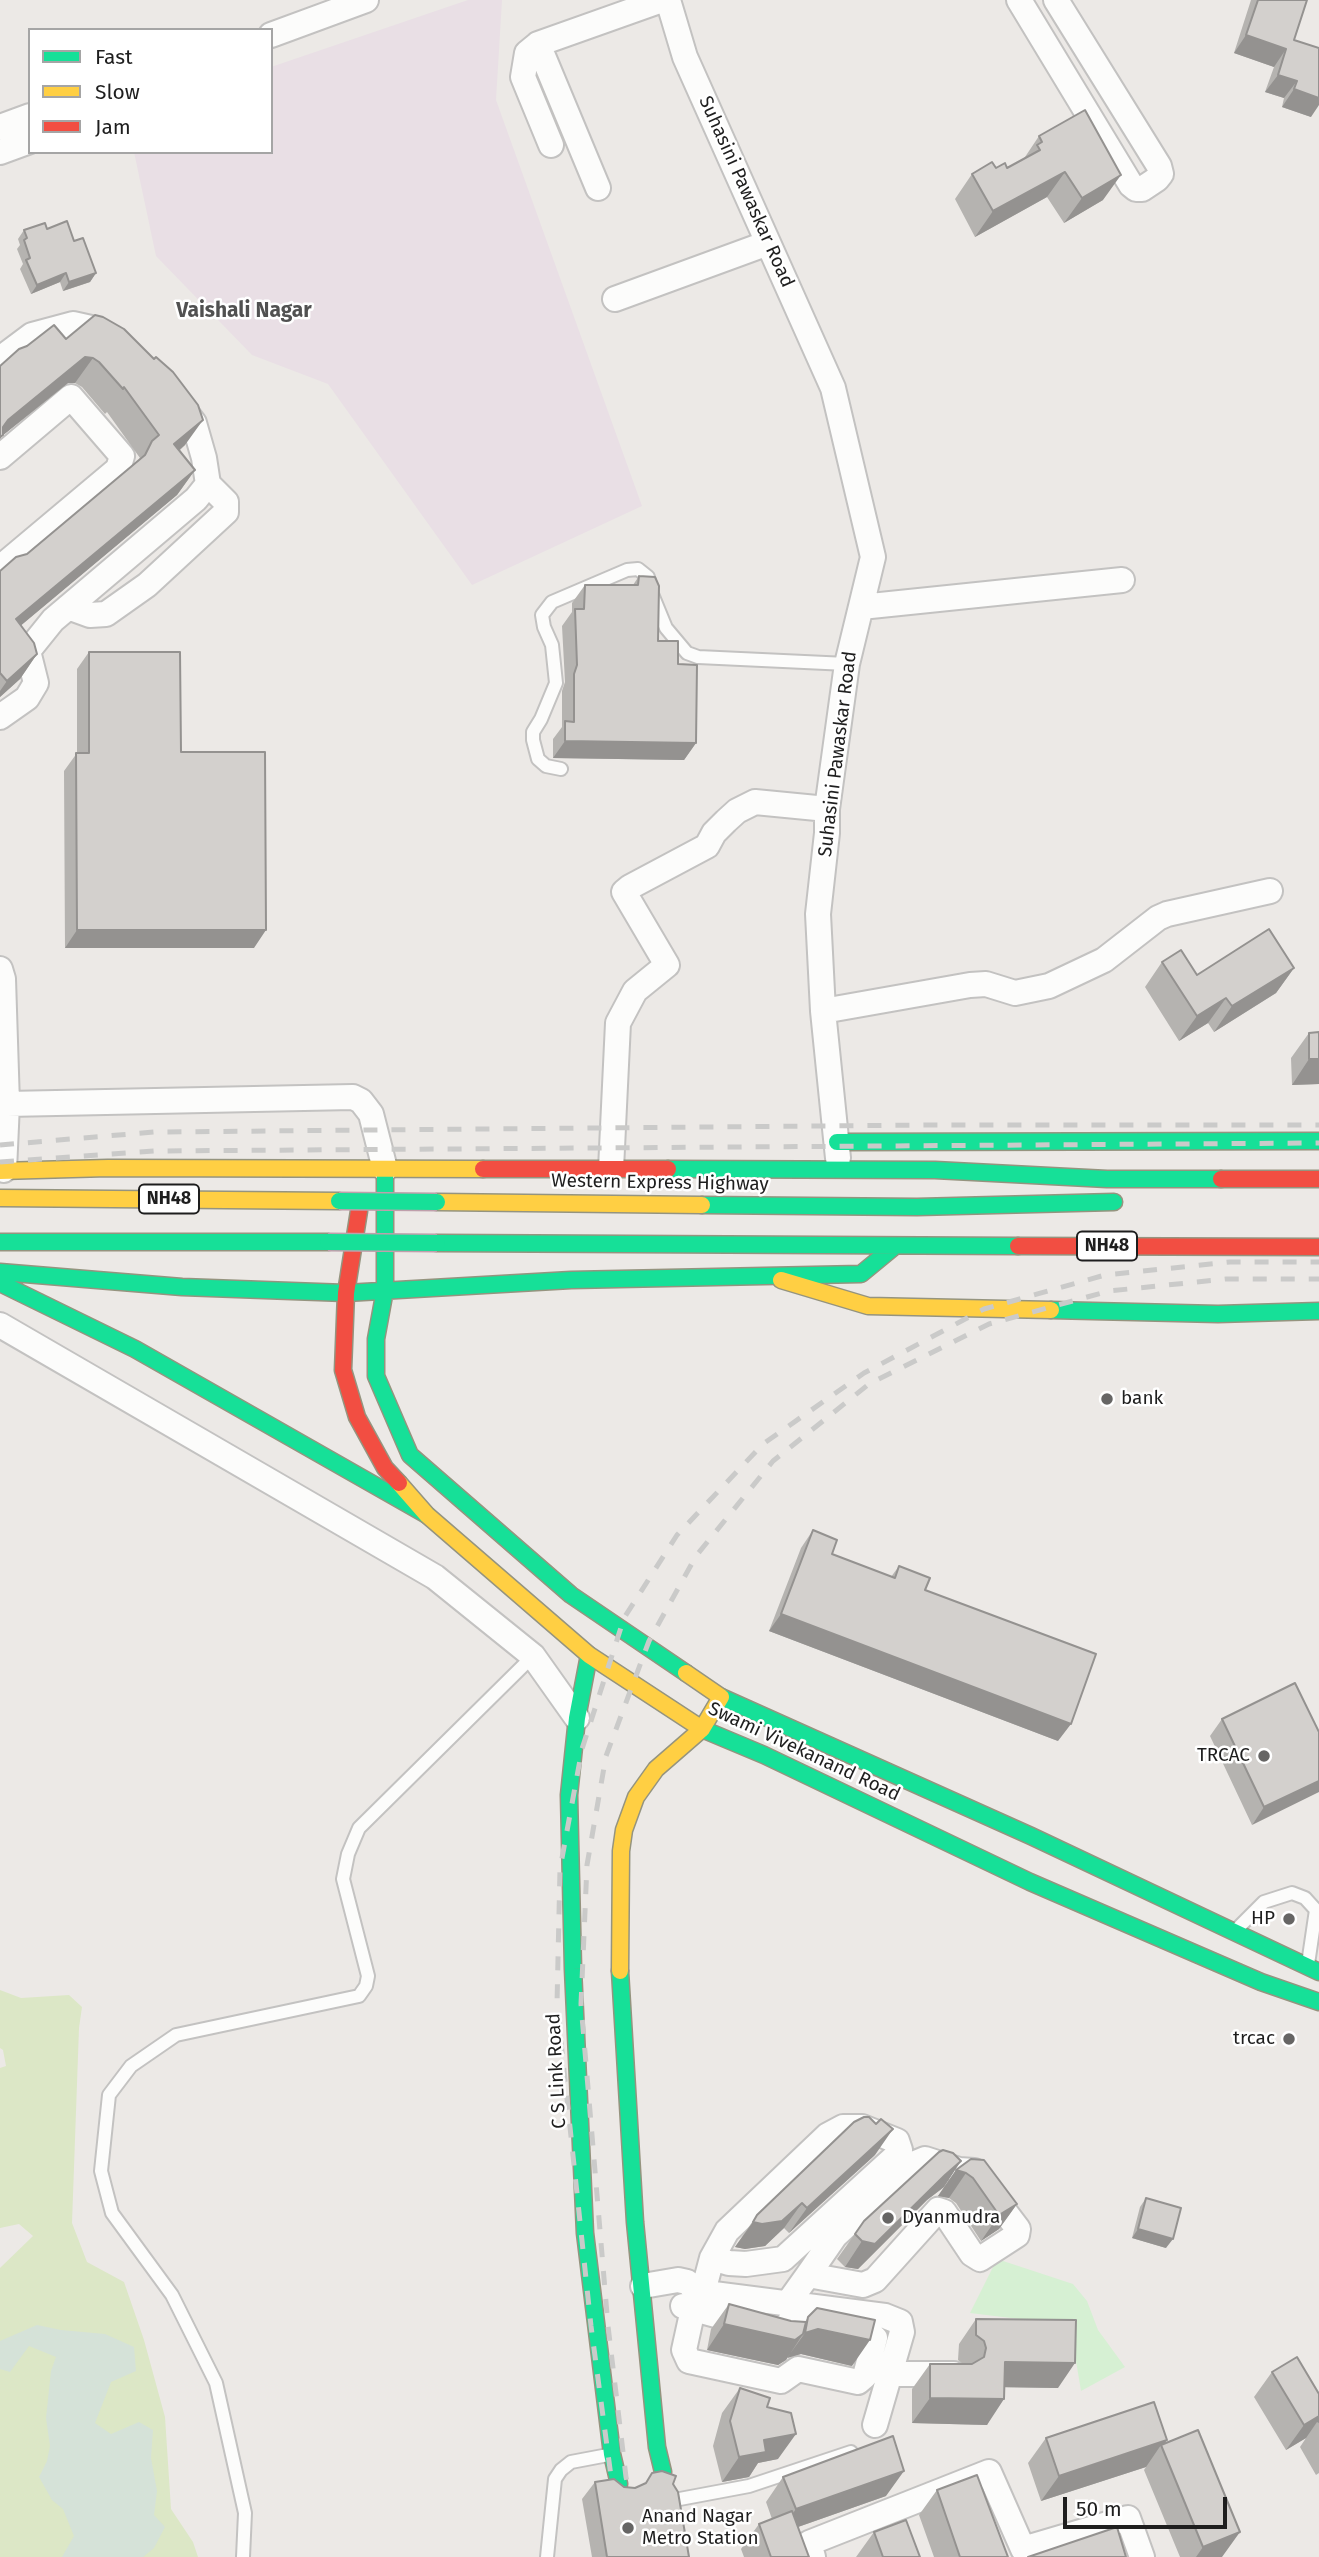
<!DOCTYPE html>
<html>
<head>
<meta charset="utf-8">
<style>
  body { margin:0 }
  #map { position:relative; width:1319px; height:2557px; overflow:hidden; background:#ece9e6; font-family:"Fira Sans",sans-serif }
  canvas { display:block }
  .legend { position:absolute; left:28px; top:28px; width:245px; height:126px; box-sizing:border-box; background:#fff; border:2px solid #a5a5a5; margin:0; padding:9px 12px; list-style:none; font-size:21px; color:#1e1e1e }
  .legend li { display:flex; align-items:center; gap:14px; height:35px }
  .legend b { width:35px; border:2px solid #a5a5a5 }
  .scale { position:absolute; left:1063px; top:2497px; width:164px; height:32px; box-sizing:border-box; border:4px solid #1e1e1e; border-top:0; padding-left:9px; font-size:21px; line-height:24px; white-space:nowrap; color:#1e1e1e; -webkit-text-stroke:5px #fff; paint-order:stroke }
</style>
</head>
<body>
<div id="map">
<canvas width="1319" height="2557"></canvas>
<ul class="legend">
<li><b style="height:9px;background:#16e098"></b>Fast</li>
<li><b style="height:9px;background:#ffcf43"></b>Slow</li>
<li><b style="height:9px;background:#f24e42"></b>Jam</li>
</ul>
<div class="scale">50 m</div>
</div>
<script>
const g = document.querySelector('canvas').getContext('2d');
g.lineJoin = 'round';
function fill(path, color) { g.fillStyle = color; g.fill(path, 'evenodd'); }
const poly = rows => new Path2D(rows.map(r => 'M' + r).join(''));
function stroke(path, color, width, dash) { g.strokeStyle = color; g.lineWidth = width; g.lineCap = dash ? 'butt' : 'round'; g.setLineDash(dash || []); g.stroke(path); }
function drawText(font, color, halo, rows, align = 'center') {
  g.font = font + ' "Fira Sans",sans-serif'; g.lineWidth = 5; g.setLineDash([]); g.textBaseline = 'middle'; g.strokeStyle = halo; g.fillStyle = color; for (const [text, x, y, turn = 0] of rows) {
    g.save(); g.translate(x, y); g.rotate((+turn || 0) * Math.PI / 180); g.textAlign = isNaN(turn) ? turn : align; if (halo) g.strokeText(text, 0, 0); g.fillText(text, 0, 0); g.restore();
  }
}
const industrial = poly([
  [468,0,502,0,496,100,642,506,472,585,328,384,252,355,156,256,134,152,271,152,271,67]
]);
const grass = poly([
  [0,1990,21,1998,69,1995,82,2007,79,2028,72,2223,87,2262,124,2282,144,2340,165,2417,171,2509,193,2542,198,2557,0,2557,0,2268,33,2236,19,2224,0,2228,0,2068,6,2066,3,2050,0,2048]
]);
const wetland = poly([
  [37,2325,61,2330,105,2334,134,2347,136,2371,111,2382,95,2423,111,2434,139,2422,153,2430,151,2458,157,2491,154,2515,165,2527,154,2548,143,2557,62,2557,74,2536,63,2509,52,2500,39,2477,47,2461,50,2446,46,2418,51,2371,56,2357,29,2346,10,2372,0,2369,0,2341]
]);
const park = poly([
  [997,2259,1073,2284,1087,2301,1098,2330,1125,2367,1081,2391,1075,2355,1052,2323,970,2313]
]);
const lane = poly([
  [561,769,546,766,538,759,533,740,533,732,541,719,556,683,552,645,544,627,542,615,552,602,627,570,638,569,648,577,652,594,666,628,687,653,698,657,847,664],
  [1236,1930,1264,1902,1292,1893,1305,1898,1316,1910,1308,1964],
  [669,2501,749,2486,851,2452],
  [243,2557,245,2513,216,2383,172,2295,112,2213,101,2171,109,2095,131,2066,176,2035,359,1996,366,1986,368,1976,343,1879,348,1854,359,1828,533,1656],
  [547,2557,555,2479,561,2470,571,2462,608,2455]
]);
const street = poly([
  [668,0,685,57,833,388,873,557,847,664,827,809,827,833,818,914,823,1011,838,1158],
  [1019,0,1131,185,1136,189,1142,189,1157,179,1161,174,1159,166,1056,0],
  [271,35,366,0],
  [538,44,598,188],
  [0,127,30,116],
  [551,145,523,77,527,53,538,44,662,0],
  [0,152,30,141],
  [615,299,768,243],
  [0,359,32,335,73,324,91,328,111,339],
  [0,457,71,397,122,456,118,469,0,568],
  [68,607,90,615,106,614,147,585,226,512,226,502,208,484],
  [861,607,1122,580],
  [0,717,27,698,36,683,28,651,53,620,196,499,208,484,204,458,194,423,178,402],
  [0,969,3,979,7,1104,4,1170],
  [823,1011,970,985,986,984,1015,993,1049,986,1104,960,1158,918,1167,914,1270,891],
  [7,1104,353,1097,361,1101,371,1114,385,1169],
  [611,1169,618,1023,635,991,667,965,624,892,630,887,707,846,714,833,726,821,737,811,755,802,827,809],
  [0,1325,435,1577,533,1656,577,1718],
  [643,2286,678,2280,687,2282,698,2292,885,2316,900,2322,902,2332,875,2425],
  [703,2292,712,2258,727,2231,828,2135,843,2127,862,2127,897,2141,900,2150,897,2155,783,2259,746,2264,729,2263,712,2258],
  [788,2303,808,2275,835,2236,913,2164,925,2159,959,2170,974,2171,1018,2229,1017,2235,980,2259,972,2254,944,2212,938,2210,875,2280,863,2285,808,2275],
  [683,2306,777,2332,783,2330,793,2318,798,2318,868,2332,875,2338,865,2376,858,2382,798,2369,781,2381,689,2361,684,2350,693,2309],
  [890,2374,954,2374],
  [813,2557,809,2543,989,2472,1023,2549,1128,2518,1142,2557]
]);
const fast = poly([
  [837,1142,1319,1141],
  [385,1169,385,1290,376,1339,376,1376,410,1455,571,1595,686,1673],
  [668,1169,935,1170,1107,1179,1221,1179],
  [702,1205,917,1207,1114,1202],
  [0,1242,328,1242],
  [437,1243,1018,1246],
  [0,1272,182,1287,346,1293,571,1280,861,1274,895,1246],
  [0,1283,135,1349,427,1515],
  [1051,1310,1218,1314,1319,1311],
  [589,1655,577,1718,569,1795,573,1969,585,2233,612,2454,619,2484],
  [721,1697,1031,1836,1319,1972],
  [702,1729,764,1755,1030,1882,1261,1982,1319,2002],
  [620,1971,635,2222,657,2447,663,2472]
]);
const slow = poly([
  [0,1171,108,1168,483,1169],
  [0,1198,339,1201],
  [437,1202,702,1205],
  [781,1280,868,1306,1051,1310],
  [399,1483,427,1515,589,1655,702,1729],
  [620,1971,621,1851,624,1830,636,1797,656,1769,702,1729,721,1697,686,1673]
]);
const jam = poly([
  [483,1169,668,1169],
  [1221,1179,1319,1179],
  [359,1211,346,1293,343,1370,357,1417,385,1468,399,1483],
  [1018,1246,1319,1247]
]);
const rail = poly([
  [0,1145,154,1132,934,1125,1319,1125],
  [0,1162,155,1151,1319,1143],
  [614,2499,591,2326,557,2004,560,1869,582,1749,624,1618,677,1535,763,1444,864,1373,984,1309,1105,1275,1230,1262,1319,1262],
  [633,2507,626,2477,608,2326,581,2004,587,1865,606,1756,649,1641,696,1556,773,1461,869,1384,989,1324,1109,1291,1226,1279,1319,1279]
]);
const fastBridge = poly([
  [339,1201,437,1202],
  [328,1242,437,1243]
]);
const wall = poly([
  [1251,0,1307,0,1294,40,1311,117,1282,107,1284,98,1265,92,1274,67,1234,53],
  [1039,136,1103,200,1064,223,1047,197,975,237,955,199,972,174,996,168,1007,168,1023,160],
  [47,229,74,241,96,273,90,282,63,291,60,282,31,294,20,269,23,264,17,249,20,245,18,239,24,230],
  [95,315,185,445,179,451,195,470,177,495,21,625,37,654,20,679,0,697,0,571,27,554,138,462,140,458,107,412,105,414,82,387,75,383,68,383,2,436,0,439,0,366,66,339],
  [639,576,658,641,678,664,696,743,684,760,553,758,553,739,562,727,562,691,565,682,562,626,572,612,572,603,585,585,633,585],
  [89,652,181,752,254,948,65,948,64,771,77,753,77,669],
  [1162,962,1197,975,1294,968,1276,993,1214,1032,1208,1023,1179,1041,1145,987],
  [1319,1032,1319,1084,1292,1085,1291,1058,1309,1033],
  [813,1530,832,1554,891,1577,899,1566,925,1590,1058,1741,769,1631,801,1548],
  [1222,1719,1319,1732,1252,1825,1210,1736],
  [875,2155,789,2233,784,2228,765,2246,745,2249,735,2247,757,2215],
  [971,2159,1017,2204,999,2229,981,2241,956,2203,949,2198,938,2196,956,2170],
  [944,2187,927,2200,858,2269,845,2267,837,2259,864,2221],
  [1146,2198,1166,2248,1132,2238,1140,2207],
  [729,2304,791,2321,805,2322,808,2317,852,2366,801,2354,787,2358,788,2357,786,2360,778,2365,707,2350,711,2329],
  [976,2319,1058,2388,1005,2387,987,2425,912,2423,912,2389,930,2364,963,2364,958,2360,959,2344],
  [1272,2372,1319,2394,1319,2473,1316,2475,1300,2447,1306,2438,1286,2450,1254,2397],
  [740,2388,767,2407,778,2459,758,2463,749,2477,722,2482,713,2446,722,2413],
  [1046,2438,1165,2443,1222,2557,1180,2557,1144,2470,1146,2467,1041,2501,1028,2463],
  [783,2477,886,2496,798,2527,809,2557,744,2557,741,2549,759,2524,772,2519,766,2502],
  [595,2482,624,2487,635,2488,673,2484,689,2557,592,2557,582,2499],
  [937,2490,1008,2557,934,2557,919,2515],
  [874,2532,920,2557,856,2557]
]);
const shadedWall = poly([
  [1246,35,1286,49,1274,67,1234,53],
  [1278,75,1297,81,1284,98,1265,92],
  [1294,89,1319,98,1319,105,1311,117,1282,107],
  [1065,172,1047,197,975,237,993,211],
  [1121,175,1103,200,1064,223,1082,198],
  [66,273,60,282,31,294,37,285],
  [96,273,90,282,63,291,69,282],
  [85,357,93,358,75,383,68,383,2,436,0,439,0,432,8,420],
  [203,420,185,445,156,469,174,444],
  [195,470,177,495,0,643,16,619],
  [37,654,20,679,0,697,0,691,7,681],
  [565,741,696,743,684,760,553,758],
  [77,930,266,930,254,948,65,948],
  [1294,968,1276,993,1214,1032,1232,1006],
  [1226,998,1208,1023,1179,1041,1197,1016],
  [1309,1059,1319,1059,1319,1084,1292,1085],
  [781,1614,1071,1724,1058,1741,769,1631],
  [1319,1781,1319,1792,1252,1825,1264,1807],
  [893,2129,875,2155,789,2233,807,2208],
  [961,2161,944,2187,927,2200,858,2269,845,2267,862,2241],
  [956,2170,966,2173,949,2198,938,2196],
  [802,2203,784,2228,765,2246,745,2249,735,2247,753,2222],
  [1017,2204,999,2229,981,2241,999,2215],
  [1138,2229,1173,2239,1166,2248,1132,2238],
  [724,2324,803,2334,786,2360,778,2365,707,2350],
  [818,2329,870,2340,852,2366,801,2354,787,2358,805,2333],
  [1005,2362,1075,2363,1058,2388,988,2387],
  [930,2398,1004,2399,987,2425,912,2423],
  [1319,2416,1319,2423,1317,2422,1306,2438,1286,2450,1304,2425],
  [796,2434,778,2459,758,2463,749,2477,722,2482,739,2457,764,2440],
  [1167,2440,1162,2447,1161,2445,1146,2467,1041,2501,1059,2476],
  [904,2471,886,2496,778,2534,796,2509],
  [1240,2532,1222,2557,1196,2557,1203,2547]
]);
const building = poly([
  [1258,0,1307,0,1294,40,1319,48,1319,98,1294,89,1297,81,1278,75,1286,49,1246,35,1258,0],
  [1085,110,1121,175,1082,198,1065,172,993,211,972,174,992,162,996,168,1005,163,1007,168,1040,150,1037,145,1042,142,1039,136,1085,110],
  [67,221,74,241,83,238,96,273,69,282,66,273,37,285,26,260,30,258,24,240,27,238,24,230,45,223,47,229,67,221],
  [95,315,103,317,124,329,154,359,156,357,173,372,198,405,203,420,174,444,195,470,16,619,34,643,37,654,7,681,0,673,0,571,16,557,27,554,145,455,152,441,159,435,124,387,123,389,99,362,93,358,85,357,8,420,3,427,3,435,0,437,0,366,19,349,27,346,54,325,66,339,95,315],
  [639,576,655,577,659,586,658,641,678,641,678,664,697,665,696,743,565,741,565,721,574,722,574,674,577,665,575,609,584,609,585,585,638,585,639,576],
  [89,652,180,652,181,752,265,752,266,930,77,930,76,753,89,753,89,652],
  [1269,929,1294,968,1232,1006,1226,998,1197,1016,1162,962,1181,950,1197,975,1269,929],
  [1319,1032,1319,1059,1309,1059,1309,1033,1319,1032],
  [813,1530,837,1540,832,1554,895,1578,899,1566,930,1578,925,1590,1096,1654,1071,1724,781,1614,813,1530],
  [1295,1683,1319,1732,1319,1781,1264,1807,1222,1719,1295,1683],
  [864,2117,869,2117,876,2124,881,2119,893,2129,807,2208,802,2203,782,2221,762,2224,753,2222,757,2215,854,2122,864,2117],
  [943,2150,953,2153,961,2161,945,2175,875,2244,862,2241,855,2234,864,2221,939,2152,943,2150],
  [971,2159,984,2160,1017,2204,999,2215,973,2178,966,2173,956,2170,971,2159],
  [1146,2198,1181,2208,1173,2239,1138,2229,1146,2198],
  [729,2304,791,2321,806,2322,803,2334,795,2340,724,2324,729,2304],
  [817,2308,875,2320,870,2340,818,2329,805,2333,808,2317,817,2308],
  [976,2319,1076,2320,1075,2363,1005,2362,1004,2399,930,2398,930,2364,972,2364,984,2357,986,2348,984,2341,976,2335,976,2319],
  [1297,2357,1319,2394,1319,2416,1304,2425,1272,2372,1297,2357],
  [740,2388,770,2398,767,2407,791,2413,796,2434,764,2440,766,2452,739,2457,730,2421,740,2388],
  [1154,2402,1167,2440,1059,2476,1046,2438,1154,2402],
  [1198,2430,1240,2532,1203,2547,1161,2445,1198,2430],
  [893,2436,904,2471,796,2509,783,2477,893,2436],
  [662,2471,676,2476,673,2484,678,2492,689,2557,607,2557,595,2482,614,2479,624,2487,635,2488,646,2483,652,2473,662,2471],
  [977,2475,1008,2557,960,2557,937,2490,977,2475],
  [792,2511,809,2557,771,2557,759,2524,792,2511],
  [906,2520,920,2557,883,2557,874,2532,906,2520],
  [1117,2527,1126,2557,1028,2557,1117,2527]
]);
const markers = [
  [1107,1399,7,"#666564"],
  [1264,1756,7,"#666564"],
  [1289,1919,7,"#666564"],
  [1289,2039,7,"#666564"],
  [888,2218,7,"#666564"],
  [628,2528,7,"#666564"]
];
const shields = [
  [169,1199,60],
  [1107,1246,60]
];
const shieldNames = [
  ["NH48",169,1199],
  ["NH48",1107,1246]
];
const streetNames = [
  ["Suhasini Pawaskar Road",746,192,66],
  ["Suhasini Pawaskar Road",838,754,-83],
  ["Western Express Highway",660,1183,1],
  ["Swami Vivekanand Road",804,1752,25],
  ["C S Link Road",557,2071,-93]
];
const poiNames = [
  ["bank",1121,1399],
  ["TRCAC",1250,1756,"right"],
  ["HP",1275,1919,"right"],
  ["trcac",1275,2039,"right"],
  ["Dyanmudra",902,2218],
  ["Anand Nagar",642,2517],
  ["Metro Station",642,2539]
];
const neighbourhoodNames = [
  ["Vaishali Nagar",244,311]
];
fill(industrial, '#e9dfe5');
fill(grass, '#dce7c6');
fill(wetland, '#d5e2d8');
fill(park, '#d6f0d3');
stroke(lane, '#c3c2c1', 16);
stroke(street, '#c3c2c1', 28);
stroke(fast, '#95947f', 19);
stroke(slow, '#95947f', 19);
stroke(jam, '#95947f', 19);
stroke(lane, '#fcfcfb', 12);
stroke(street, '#fcfcfb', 24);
stroke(fast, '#16e098', 16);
stroke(slow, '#ffcf43', 16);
stroke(jam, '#f24e42', 16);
stroke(rail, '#cacac9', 5, [14, 14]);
stroke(fastBridge, '#bf9fab', 19, []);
stroke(fastBridge, '#16e098', 16);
fill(wall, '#b5b3b0');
fill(shadedWall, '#949290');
fill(building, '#d3d0cd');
stroke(building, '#949290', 2);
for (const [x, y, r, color] of markers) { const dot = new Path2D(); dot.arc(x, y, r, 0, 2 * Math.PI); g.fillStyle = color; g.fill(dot); stroke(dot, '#fff', 2.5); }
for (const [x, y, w] of shields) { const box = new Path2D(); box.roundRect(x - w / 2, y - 14.5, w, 29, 5); g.fillStyle = '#fff'; g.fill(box); stroke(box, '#1e1e1e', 2); }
drawText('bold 18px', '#1e1e1e', null, shieldNames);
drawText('19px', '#1e1e1e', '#fff', streetNames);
drawText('19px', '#1e1e1e', '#fff', poiNames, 'left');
drawText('bold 21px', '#515151', '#fff', neighbourhoodNames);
</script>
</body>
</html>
